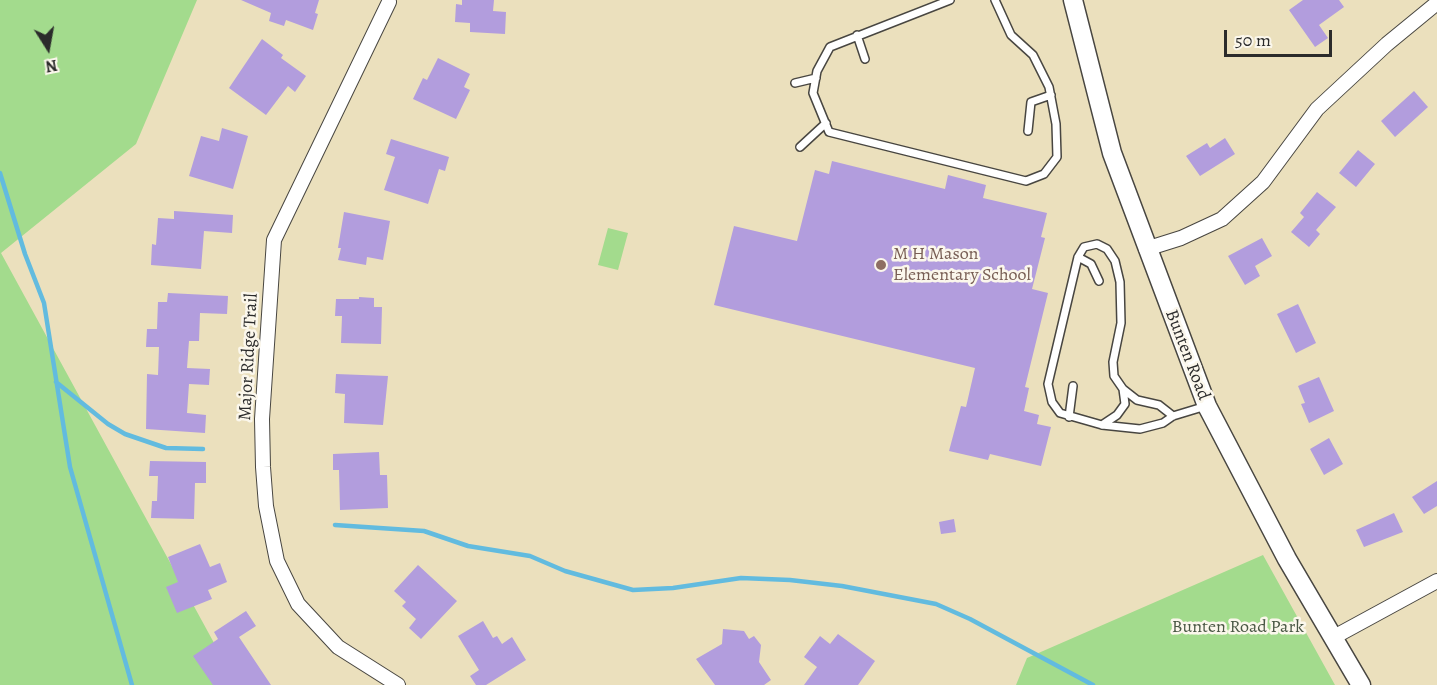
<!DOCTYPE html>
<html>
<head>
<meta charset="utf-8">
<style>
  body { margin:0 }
  #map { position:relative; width:1437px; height:685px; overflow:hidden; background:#ebe0bd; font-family:Alegreya,serif }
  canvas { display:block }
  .north { position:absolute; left:18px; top:18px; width:60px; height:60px; -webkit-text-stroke:4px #fbf7ec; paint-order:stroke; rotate:169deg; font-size:16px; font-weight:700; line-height:24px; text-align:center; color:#2b2b2b }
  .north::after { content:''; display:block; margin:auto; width:21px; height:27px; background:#2b2b2b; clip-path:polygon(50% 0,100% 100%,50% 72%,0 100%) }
  .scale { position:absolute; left:1224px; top:30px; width:108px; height:27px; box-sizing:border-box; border:3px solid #2b2b2b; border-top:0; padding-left:8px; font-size:18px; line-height:21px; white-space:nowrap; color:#2b2b2b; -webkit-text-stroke:4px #fbf7ec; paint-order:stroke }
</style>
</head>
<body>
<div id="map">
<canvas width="1437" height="685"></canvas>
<div class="north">N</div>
<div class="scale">50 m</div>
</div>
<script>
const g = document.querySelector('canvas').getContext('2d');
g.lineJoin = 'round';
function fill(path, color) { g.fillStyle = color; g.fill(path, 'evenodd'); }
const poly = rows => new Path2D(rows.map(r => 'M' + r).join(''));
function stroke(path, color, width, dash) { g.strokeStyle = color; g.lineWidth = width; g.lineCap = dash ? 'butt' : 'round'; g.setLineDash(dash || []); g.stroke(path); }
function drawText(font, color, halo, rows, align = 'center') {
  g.font = font + ' Alegreya,serif'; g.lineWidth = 5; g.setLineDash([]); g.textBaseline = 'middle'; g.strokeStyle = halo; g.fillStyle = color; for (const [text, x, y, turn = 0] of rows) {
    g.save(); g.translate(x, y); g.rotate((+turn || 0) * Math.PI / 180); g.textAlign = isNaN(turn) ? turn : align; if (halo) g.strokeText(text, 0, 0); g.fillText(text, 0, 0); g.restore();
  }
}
const green = poly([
  [0,0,197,0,136,144,1,253,237,685,0,685],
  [608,228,628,233,618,270,598,265],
  [1263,555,1335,685,1016,685,1027,658]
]);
const stream = poly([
  [0,173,25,254,44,303,70,467,132,685],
  [56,382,108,424,125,434,166,448,203,449],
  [335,525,424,531,468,546,530,556,565,571,633,590,673,588,741,578,790,580,842,586,936,604,970,619,1093,685]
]);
const building = poly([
  [241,0,319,0,315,13,318,14,313,30,286,20,284,26,269,21,271,13],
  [462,0,494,0,493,11,506,12,505,34,470,32,470,23,455,22,456,4,462,5],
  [1303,0,1339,0,1344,7,1319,25,1328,38,1315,47,1289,10],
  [262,39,283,55,281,58,306,76,295,92,288,86,266,115,229,88],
  [438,58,470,74,464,87,470,90,456,119,413,99,423,78,427,80],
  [1414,91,1428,107,1395,137,1381,121],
  [222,128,248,136,233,189,189,176,201,136,219,141],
  [1225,138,1235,154,1200,176,1186,156,1207,143,1210,148],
  [391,139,449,157,445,171,439,169,428,204,384,190,395,157,386,154],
  [1358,150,1375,164,1356,187,1339,173],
  [832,161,945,189,948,175,986,185,983,198,1047,213,1041,237,1045,238,1032,289,1048,293,1025,387,1029,388,1024,411,1039,415,1037,424,1051,427,1041,466,990,454,988,460,949,451,961,406,966,407,975,368,714,305,734,226,797,241,815,170,829,174],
  [1317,192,1336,207,1316,230,1320,234,1309,247,1291,232,1304,217,1300,213],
  [174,211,233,215,232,233,204,231,201,269,151,265,152,244,156,245,158,218,174,219],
  [344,212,390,221,383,260,367,257,366,265,338,260,341,248,338,248],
  [1262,238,1272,256,1255,266,1260,276,1245,285,1228,256],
  [168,293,228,296,227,314,200,313,199,341,189,341,187,368,210,369,209,385,189,384,187,413,206,415,205,433,146,429,147,374,158,375,159,347,146,347,147,329,157,329,158,302,167,302],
  [359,297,374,298,374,307,382,307,381,344,341,343,342,316,335,316,336,299,359,299],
  [1298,304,1316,343,1296,353,1277,314],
  [336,374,388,376,383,425,344,423,345,394,335,393],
  [1319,377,1334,411,1309,423,1301,404,1305,403,1298,386],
  [1329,438,1343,464,1324,475,1310,449],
  [379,452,380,475,387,475,388,508,340,510,339,470,333,470,333,454],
  [150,461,206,462,206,483,195,483,194,519,151,518,152,501,157,501,158,476,149,476],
  [1437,481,1437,506,1424,514,1412,497],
  [1394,513,1403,532,1364,547,1356,530],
  [954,519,956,532,941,534,939,522],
  [200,544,210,567,220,563,227,582,208,590,212,599,177,613,166,587,178,582,168,557],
  [418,565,457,601,421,639,409,628,416,619,402,606,406,602,394,591],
  [246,611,256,626,239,637,271,685,213,685,193,656,218,639,214,632],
  [483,621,493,638,497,636,502,644,512,637,526,660,486,685,476,685,470,676,479,670,458,636],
  [723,629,744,631,749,639,754,636,761,645,759,662,771,680,764,685,715,685,696,659,722,644],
  [838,634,875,661,858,685,804,685,817,667,804,657,820,636,830,644]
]);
const lane = poly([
  [950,0,830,47,817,71,813,93,829,132,1026,181,1044,174,1057,157,1056,124,1049,87,1033,55,1011,35,995,0],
  [857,35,865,59],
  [795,83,816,78],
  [1028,131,1031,102,1051,95],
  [800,147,826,123],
  [1078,257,1091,264,1099,281],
  [1173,416,1159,405,1137,400,1123,389,1114,376,1113,362,1121,323,1120,282,1115,261,1107,249,1097,244,1084,247,1078,257,1048,384,1052,402,1060,413,1102,425,1140,429,1163,423,1173,416,1206,406],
  [1069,417,1073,386],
  [1102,425,1117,415,1125,404,1123,389]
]);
const street = poly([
  [389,2,274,240,262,419,263,467,266,506,277,561,298,604,338,647,398,685],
  [1146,249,1181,238,1222,219,1263,182,1317,109,1387,44,1437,3],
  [1334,637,1437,581]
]);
const secondary = poly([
  [1073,0,1112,153,1207,406,1287,559,1361,685]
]);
const markers = [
  [881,265,6,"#8d6e63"]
];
const educationNames = [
  ["M H Mason",893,255],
  ["Elementary School",893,276]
];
const streetNames = [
  ["Bunten Road",1187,355,69],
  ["Major Ridge Trail",249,357,-87]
];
const parkNames = [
  ["Bunten Road Park",1238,628]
];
fill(green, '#a3db8d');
stroke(stream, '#62bbdf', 4.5);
fill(building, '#b29ddd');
stroke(lane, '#484641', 10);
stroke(street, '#484641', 16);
stroke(secondary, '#484641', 21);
stroke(lane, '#fff', 7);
stroke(street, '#fff', 14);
stroke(secondary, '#fff', 18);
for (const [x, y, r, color] of markers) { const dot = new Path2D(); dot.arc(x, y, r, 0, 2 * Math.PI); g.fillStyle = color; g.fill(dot); stroke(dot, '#fbf7ec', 2); }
drawText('18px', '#785e54', '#fbf7ec', educationNames, 'left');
drawText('18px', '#2b2b2b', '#fbf7ec', streetNames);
drawText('18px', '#495744', '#fbf7ec', parkNames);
</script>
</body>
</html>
